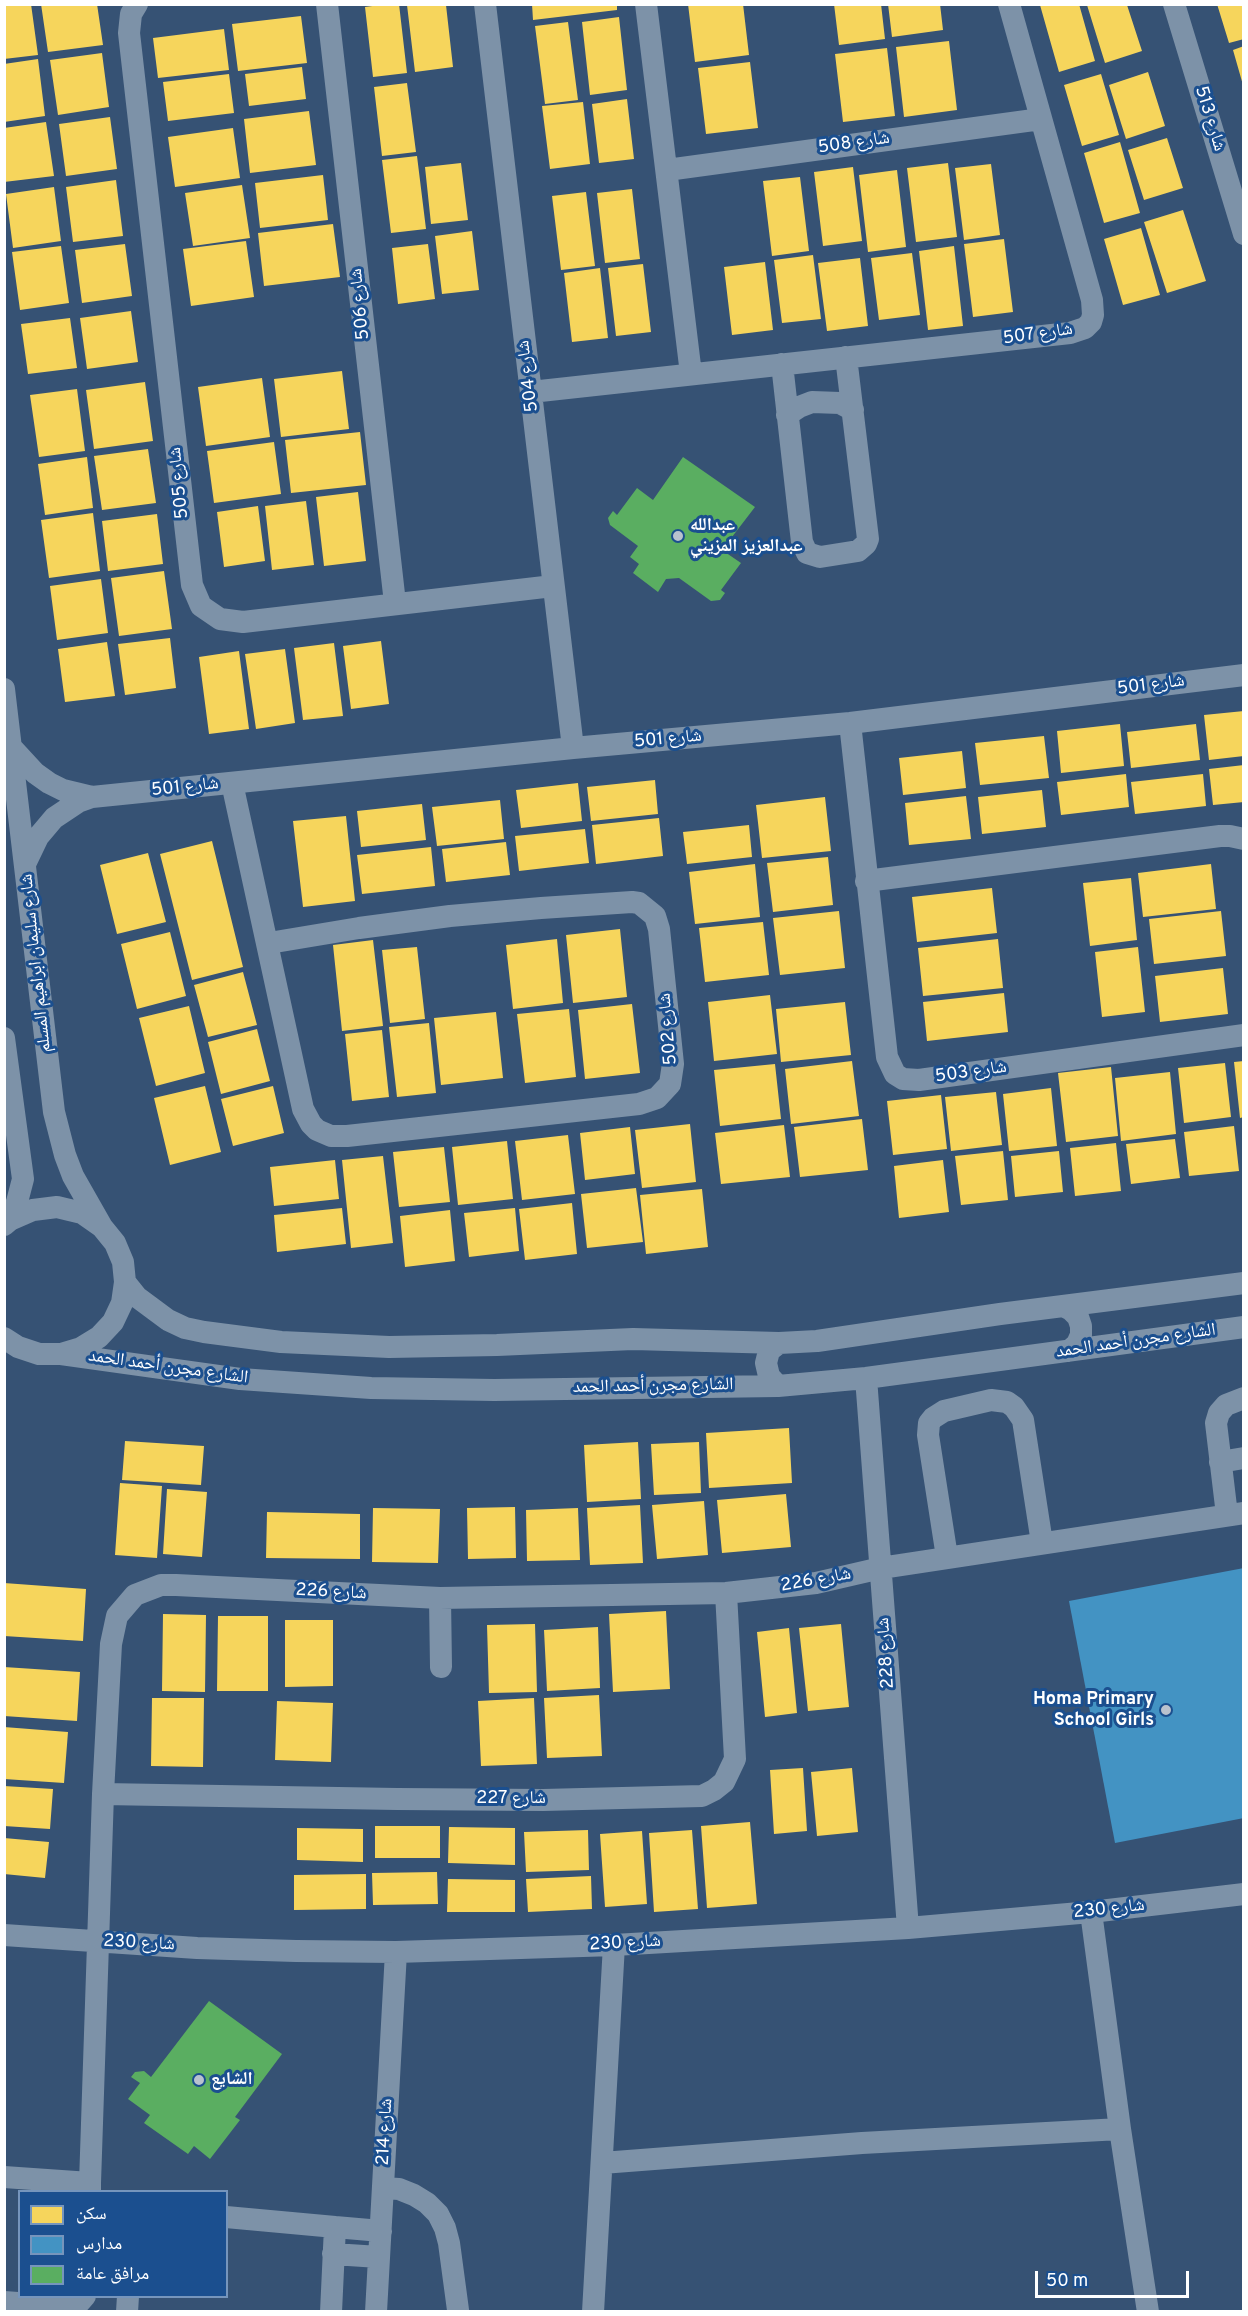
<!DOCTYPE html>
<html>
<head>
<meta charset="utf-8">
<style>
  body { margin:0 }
  #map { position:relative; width:1248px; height:2316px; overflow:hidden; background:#365274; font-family:Overpass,"Noto Naskh Arabic",sans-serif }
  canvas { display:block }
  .frame { position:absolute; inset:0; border:6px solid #fff; pointer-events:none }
  .legend { position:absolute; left:18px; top:2190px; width:210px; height:108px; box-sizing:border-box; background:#1b4f8f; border:2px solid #7695bc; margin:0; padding:8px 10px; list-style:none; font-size:18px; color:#fff }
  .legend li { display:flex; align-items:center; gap:12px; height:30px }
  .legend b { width:30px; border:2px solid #7695bc }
  .scale { position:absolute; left:1035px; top:2271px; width:154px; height:27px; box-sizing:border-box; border:3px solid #fff; border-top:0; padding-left:8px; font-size:18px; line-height:21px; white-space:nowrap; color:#fff; -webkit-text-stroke:4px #1b4f8f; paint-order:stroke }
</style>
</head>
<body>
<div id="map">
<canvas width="1248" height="2316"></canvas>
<div class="frame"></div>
<ul class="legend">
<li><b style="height:16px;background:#f6d55c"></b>سكن</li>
<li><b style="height:16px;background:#4393c3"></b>مدارس</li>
<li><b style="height:16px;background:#5aae61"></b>مرافق عامة</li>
</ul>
<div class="scale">50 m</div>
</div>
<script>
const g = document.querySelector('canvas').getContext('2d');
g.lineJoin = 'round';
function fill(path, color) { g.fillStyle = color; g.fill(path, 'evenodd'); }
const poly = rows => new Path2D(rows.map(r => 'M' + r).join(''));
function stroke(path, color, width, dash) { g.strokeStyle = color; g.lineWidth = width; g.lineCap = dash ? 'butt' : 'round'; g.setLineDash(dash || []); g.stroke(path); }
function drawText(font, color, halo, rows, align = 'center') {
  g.font = font + ' Overpass,"Noto Naskh Arabic",sans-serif'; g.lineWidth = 6; g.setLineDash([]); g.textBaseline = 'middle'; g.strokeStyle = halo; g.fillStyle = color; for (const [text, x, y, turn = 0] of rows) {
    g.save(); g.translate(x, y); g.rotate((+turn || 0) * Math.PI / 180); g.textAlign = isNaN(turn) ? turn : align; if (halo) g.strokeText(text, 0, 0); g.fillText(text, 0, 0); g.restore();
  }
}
const homes = poly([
  [4,4,31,4,38,55,4,59],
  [41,4,97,4,103,45,48,52],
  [387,4,399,4,407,73,373,77,365,7],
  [532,4,617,4,617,10,533,20],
  [688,4,743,4,749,55,695,62],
  [834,4,881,4,885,39,839,45],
  [888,4,940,4,943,30,892,37],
  [1079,4,1095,61,1059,72,1040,5],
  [1217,4,1244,4,1244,39,1229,43],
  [407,5,446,5,453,67,415,72],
  [1087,5,1127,5,1142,51,1105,63],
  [301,16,307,63,238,71,232,24],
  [619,17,627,90,590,95,582,22],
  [568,22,578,100,545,104,535,26],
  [224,29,229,70,158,78,153,38],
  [949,41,957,110,904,117,896,47],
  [1244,46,1244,84,1243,85,1233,50],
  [887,48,895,116,843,122,835,54],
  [102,53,109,107,58,115,50,60],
  [38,59,45,116,4,122,4,64],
  [750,62,758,128,706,134,698,68],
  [302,67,306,99,249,106,245,74],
  [1148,72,1165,126,1126,139,1109,85],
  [229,74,234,113,168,121,163,82],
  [1101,74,1119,135,1082,146,1064,85],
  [407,83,416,152,382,156,374,87],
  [627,99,634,159,599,163,592,104],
  [583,102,590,164,550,169,542,106],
  [309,111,316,165,250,173,244,119],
  [110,117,117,169,66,176,59,124],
  [46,122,54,176,4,182,4,128],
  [233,128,240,178,175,187,168,137],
  [1167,138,1183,188,1144,200,1128,150],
  [1120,142,1140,213,1104,223,1084,153],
  [417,156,426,229,391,233,382,160],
  [461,163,468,220,431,224,425,167],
  [948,163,957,237,916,242,907,168],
  [991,164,1000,235,964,240,955,168],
  [853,167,862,241,823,246,814,172],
  [897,170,906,247,868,252,859,175],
  [323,175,328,220,260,228,255,183],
  [800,177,809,251,772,256,763,181],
  [116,180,123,236,73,242,66,187],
  [242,185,250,238,193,246,185,193],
  [54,187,61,241,13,248,6,194],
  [632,189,640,259,605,263,597,193],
  [586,192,595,266,561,270,552,196],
  [1183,210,1206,281,1167,293,1144,222],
  [333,224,340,277,264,286,258,233],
  [1141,228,1160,295,1123,305,1104,239],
  [472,231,479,290,442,294,435,236],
  [1004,239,1013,312,973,317,964,244],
  [246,241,254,297,191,306,183,249],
  [125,244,132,296,82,303,75,250],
  [428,244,435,299,398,304,392,248],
  [61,246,69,303,20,310,12,252],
  [954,246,963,326,928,330,919,251],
  [912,253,920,315,879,320,871,258],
  [813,255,821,319,782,323,774,260],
  [860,258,868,326,827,331,818,263],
  [765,262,773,330,732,335,724,267],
  [643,264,651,332,616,336,608,268],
  [600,268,608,338,572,342,564,273],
  [131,311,138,362,87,369,80,318],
  [70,318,77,368,28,374,21,324],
  [342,371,349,429,281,437,274,379],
  [262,378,270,437,206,446,198,387],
  [145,382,153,441,94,449,86,390],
  [77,389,85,451,39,457,30,395],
  [360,432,366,485,291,493,285,440],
  [274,442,281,494,214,503,207,451],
  [148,449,156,503,102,510,94,456],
  [87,457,93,508,45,515,38,464],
  [358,492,366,561,324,566,316,497],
  [306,501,314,565,272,570,265,506],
  [258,506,265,561,224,567,217,512],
  [93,513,100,571,49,578,41,520],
  [157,514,163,564,108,571,102,521],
  [164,571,172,629,119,636,111,578],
  [101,579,108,633,57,640,50,586],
  [170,638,176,688,125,695,118,644],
  [381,641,389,704,351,709,343,646],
  [107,642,115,696,65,702,58,649],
  [334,643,343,716,303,720,294,648],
  [285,649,295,723,256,729,245,654],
  [239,651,249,729,209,734,199,657],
  [1244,711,1244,756,1209,760,1204,715],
  [1120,724,1124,766,1061,773,1057,731],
  [1196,724,1200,760,1131,768,1127,732],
  [1044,736,1049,778,980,785,975,743],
  [962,751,966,788,903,795,899,758],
  [1244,765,1244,802,1213,805,1209,769],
  [1126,774,1129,807,1061,815,1057,782],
  [1203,774,1206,806,1135,814,1131,782],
  [655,780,658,814,591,821,587,787],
  [578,783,582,821,521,828,516,790],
  [1042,790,1046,827,982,834,978,797],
  [966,796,971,839,909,845,905,803],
  [825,797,831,851,762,858,756,805],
  [500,800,504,839,437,846,432,807],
  [422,804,426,840,361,847,357,811],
  [346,816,355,901,303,907,293,821],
  [659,818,663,856,596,864,592,825],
  [749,825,752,857,687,864,683,832],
  [585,829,589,863,519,871,515,836],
  [212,841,243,967,192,980,160,854],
  [506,842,510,875,446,882,442,849],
  [431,847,435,886,362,894,357,855],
  [148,853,166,922,117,934,100,865],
  [828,857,833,905,773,912,767,863],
  [755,864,760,917,695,924,689,872],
  [1211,864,1216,909,1143,917,1138,873],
  [1131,878,1137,940,1090,946,1083,883],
  [992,888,997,933,917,942,912,897],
  [839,911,845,968,780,975,773,918],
  [1221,911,1226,956,1154,964,1149,919],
  [763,922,769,975,705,982,699,928],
  [620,929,627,997,573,1003,566,935],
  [170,932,186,996,137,1009,121,944],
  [557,939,563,1003,513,1009,506,945],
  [998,939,1003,988,923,996,918,948],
  [373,940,383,1026,342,1031,333,945],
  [417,947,425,1019,390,1023,382,950],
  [1138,947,1145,1012,1102,1017,1095,952],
  [1223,968,1228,1014,1160,1022,1155,976],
  [243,972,257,1025,208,1037,194,985],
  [1004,993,1008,1032,927,1041,923,1002],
  [770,995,777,1054,714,1061,708,1002],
  [845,1002,851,1055,781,1062,776,1009],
  [632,1004,640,1073,585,1079,578,1010],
  [189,1006,205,1073,156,1086,139,1018],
  [569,1009,576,1077,525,1083,517,1014],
  [496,1012,503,1078,441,1085,434,1018],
  [429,1023,436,1093,397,1097,389,1027],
  [257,1029,270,1081,221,1094,208,1042],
  [382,1030,389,1097,352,1101,345,1034],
  [852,1061,859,1116,791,1124,785,1069],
  [1244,1061,1244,1117,1240,1118,1234,1062],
  [1225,1063,1231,1117,1184,1123,1178,1068],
  [775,1064,781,1119,720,1126,714,1070],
  [1111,1067,1118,1136,1066,1142,1058,1073],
  [1170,1072,1176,1134,1121,1141,1115,1078],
  [205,1086,221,1152,170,1165,154,1098],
  [273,1086,284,1133,233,1146,221,1099],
  [1051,1088,1057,1146,1009,1151,1003,1094],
  [996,1092,1002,1145,951,1151,945,1097],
  [941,1095,947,1149,893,1155,887,1101],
  [862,1119,868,1170,800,1177,794,1127],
  [690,1124,696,1182,642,1188,635,1130],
  [784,1125,790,1177,721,1184,715,1133],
  [1234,1126,1239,1171,1189,1176,1184,1132],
  [630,1127,635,1174,585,1180,580,1133],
  [568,1135,575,1194,522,1200,515,1141],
  [1175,1139,1180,1178,1131,1184,1126,1144],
  [507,1141,513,1199,458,1205,452,1147],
  [1116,1143,1121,1191,1075,1196,1070,1148],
  [444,1147,450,1202,399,1207,393,1152],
  [1003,1151,1008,1200,961,1205,955,1156],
  [1059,1151,1063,1192,1015,1197,1011,1156],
  [383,1156,393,1243,351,1248,342,1160],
  [335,1160,339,1199,274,1206,270,1167],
  [943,1160,949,1212,899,1218,894,1166],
  [636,1188,643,1242,587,1248,581,1194],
  [702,1189,708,1247,646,1254,640,1195],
  [572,1203,577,1254,525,1260,519,1209],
  [342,1208,346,1244,277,1252,274,1215],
  [515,1208,519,1251,469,1257,464,1213],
  [450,1210,455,1261,405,1267,400,1216],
  [789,1428,792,1483,709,1488,706,1433],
  [125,1441,204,1446,201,1485,122,1480],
  [638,1442,641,1499,587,1502,584,1445],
  [699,1442,701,1493,654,1495,651,1444],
  [120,1483,162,1486,157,1558,115,1555],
  [167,1489,207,1492,202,1557,163,1554],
  [786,1494,791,1547,722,1553,717,1500],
  [704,1501,708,1555,657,1559,652,1505],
  [640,1505,643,1563,590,1565,587,1508],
  [515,1507,516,1558,468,1559,467,1508],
  [373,1508,440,1509,438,1563,372,1562],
  [578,1508,580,1560,527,1561,526,1510],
  [267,1512,360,1514,360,1559,266,1558],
  [4,1583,86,1589,83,1641,4,1636],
  [666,1611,670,1689,613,1692,609,1614],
  [163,1614,206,1615,205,1692,162,1691],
  [218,1616,268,1616,268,1691,217,1691],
  [285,1620,333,1620,333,1686,285,1687],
  [535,1624,537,1692,489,1693,487,1625],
  [841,1624,849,1707,808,1711,799,1628],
  [598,1627,600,1688,547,1691,544,1630],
  [789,1628,797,1713,765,1717,757,1632],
  [4,1667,80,1672,77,1721,4,1716],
  [599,1695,602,1756,547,1758,544,1698],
  [152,1698,204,1698,203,1767,151,1766],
  [534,1698,537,1764,481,1766,478,1701],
  [277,1701,333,1703,331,1762,275,1760],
  [4,1727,68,1732,64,1783,4,1779],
  [803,1768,807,1831,774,1834,770,1770],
  [852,1768,858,1832,817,1836,811,1772],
  [4,1786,53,1789,50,1829,4,1826],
  [750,1822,757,1904,707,1908,701,1826],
  [375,1826,440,1826,440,1858,375,1858],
  [449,1827,515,1828,515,1865,448,1863],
  [297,1828,363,1829,363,1862,297,1860],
  [588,1830,589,1870,526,1872,524,1832],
  [692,1830,698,1909,654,1912,649,1833],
  [642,1831,647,1904,605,1907,600,1834],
  [4,1838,49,1842,45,1878,4,1874],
  [437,1872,438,1904,373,1905,372,1873],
  [366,1874,366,1909,294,1910,294,1875],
  [591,1876,592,1909,528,1912,526,1879],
  [448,1879,515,1880,515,1912,447,1912]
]);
const schools = poly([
  [1244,1568,1244,1818,1115,1843,1069,1601]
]);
const public = poly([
  [683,457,755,507,722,550,741,563,721,590,725,593,720,600,711,601,679,578,666,579,658,592,633,573,639,564,630,557,638,546,610,525,608,518,613,511,617,515,637,488,653,500],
  [209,2001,282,2054,235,2117,240,2120,210,2159,194,2146,188,2154,144,2123,150,2115,128,2099,140,2083,131,2077,135,2072,144,2071,151,2077]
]);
const minor = poly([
  [137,4,131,14,129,33,192,585,201,606,220,619,243,622,553,586],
  [327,4,395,603],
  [485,4,573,748],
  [646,4,691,374],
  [1174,4,1244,234],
  [667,170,1041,119],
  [782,364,802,542,807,553,820,557,858,551,866,544,868,539,846,357],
  [531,392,1070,333,1085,328,1091,322,1093,315,1092,300,1009,4],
  [787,415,799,407,812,402,840,403,853,410],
  [4,689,54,1112,65,1155,73,1176,102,1227],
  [850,723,887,1057,895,1074,903,1079,919,1080,1244,1035],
  [11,747,35,773,49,783,63,790,92,797],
  [232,783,303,1109,311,1124,317,1130,331,1136,347,1136,639,1104,657,1098,670,1084,673,1064,659,929,655,916,639,903,632,902,541,908,450,916,359,928,269,943],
  [26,862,38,837,54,818,78,802,92,797,573,748,850,723,1244,675],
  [866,881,1220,836,1230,836,1244,839],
  [4,1038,23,1179,17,1202,10,1220],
  [4,1225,10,1220,33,1210,57,1207,82,1213,102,1227,115,1243,123,1262,125,1282,122,1303,113,1322,99,1337,81,1348,61,1354,39,1354,18,1347,4,1338],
  [125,1282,137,1297,168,1320,185,1328,204,1332,281,1342,389,1347,497,1345,633,1339,779,1343,817,1341,1000,1314,1244,1283],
  [1063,1306,1071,1310,1078,1317,1081,1326,1081,1335,1077,1344,1069,1351],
  [61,1354,240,1379,371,1388,494,1390,778,1386,866,1378,1244,1327],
  [866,1378,908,1928],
  [778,1386,769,1376,766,1363,769,1351,779,1343],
  [1220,1462,1244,1458],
  [1227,1515,1216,1423,1219,1413,1226,1405,1244,1398],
  [947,1557,928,1435,929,1423,933,1418,944,1411,991,1400,1007,1402,1014,1407,1023,1420,1042,1543],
  [440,1598,441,1667],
  [103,1794,397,1799,543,1800,702,1796,714,1790,724,1782,735,1759,726,1593],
  [1091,1912,1120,2129,1148,2312],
  [4,1935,197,1948,296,1951,396,1952,614,1945,908,1928,1091,1912,1244,1894],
  [602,2163,862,2143,1120,2129],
  [4,2177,90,2183,90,2192],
  [90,2183,103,1794,111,1644,117,1616,135,1595,161,1585,176,1585,440,1598,726,1593,816,1583,881,1568,1244,1513],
  [383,2188,399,2189,414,2195,427,2203,438,2214,445,2228,449,2243,458,2310],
  [226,2217,335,2227,331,2312],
  [335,2227,381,2231],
  [333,2254,379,2257],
  [4,2302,72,2307,78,2304,85,2296],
  [127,2312,128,2296],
  [376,2312,396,1952],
  [593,2312,614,1945]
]);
const markers = [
  [678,536,6,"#b9c2ce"],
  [1166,1710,6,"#b9c2ce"],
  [199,2080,6,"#b9c2ce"]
];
const streetNames = [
  ["شارع 513",1209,119,73],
  ["شارع 508",854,144,-8],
  ["شارع 506",361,304,-96],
  ["شارع 507",1038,335,-8],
  ["شارع 504",529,376,-97],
  ["شارع 505",180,483,-96],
  ["شارع 501",1151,686,-7],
  ["شارع 501",668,740,-5],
  ["شارع 501",185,788,-6],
  ["شارع سليمان ابراهيم المسلم",37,963,-96],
  ["شارع 502",669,1029,-95],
  ["شارع 503",971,1073,-8],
  ["الشارع مجرن أحمد الحمد",1136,1342,-8],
  ["الشارع مجرن أحمد الحمد",168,1368,8],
  ["الشارع مجرن أحمد الحمد",653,1387,-1],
  ["شارع 226",816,1581,-10],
  ["شارع 226",331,1593,3],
  ["شارع 228",887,1653,-94],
  ["شارع 227",511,1799],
  ["شارع 230",1109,1910,-6],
  ["شارع 230",139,1944,3],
  ["شارع 230",625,1944,-3],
  ["شارع 214",386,2132,-87]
];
const poiNames = [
  ["عبدالله",690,526],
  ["عبدالعزيز المزيني",690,547],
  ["Homa Primary",1154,1700,"right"],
  ["School Girls",1154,1721,"right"],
  ["الشايع",211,2080]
];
fill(homes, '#f6d55c');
fill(schools, '#4393c3');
fill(public, '#5aae61');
stroke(minor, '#7d92a8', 22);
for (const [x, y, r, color] of markers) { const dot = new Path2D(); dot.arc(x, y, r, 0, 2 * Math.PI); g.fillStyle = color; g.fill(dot); stroke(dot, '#1b4f8f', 2); }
drawText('18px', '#fff', '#1b4f8f', streetNames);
drawText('bold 18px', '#fff', '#1b4f8f', poiNames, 'left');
</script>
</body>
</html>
